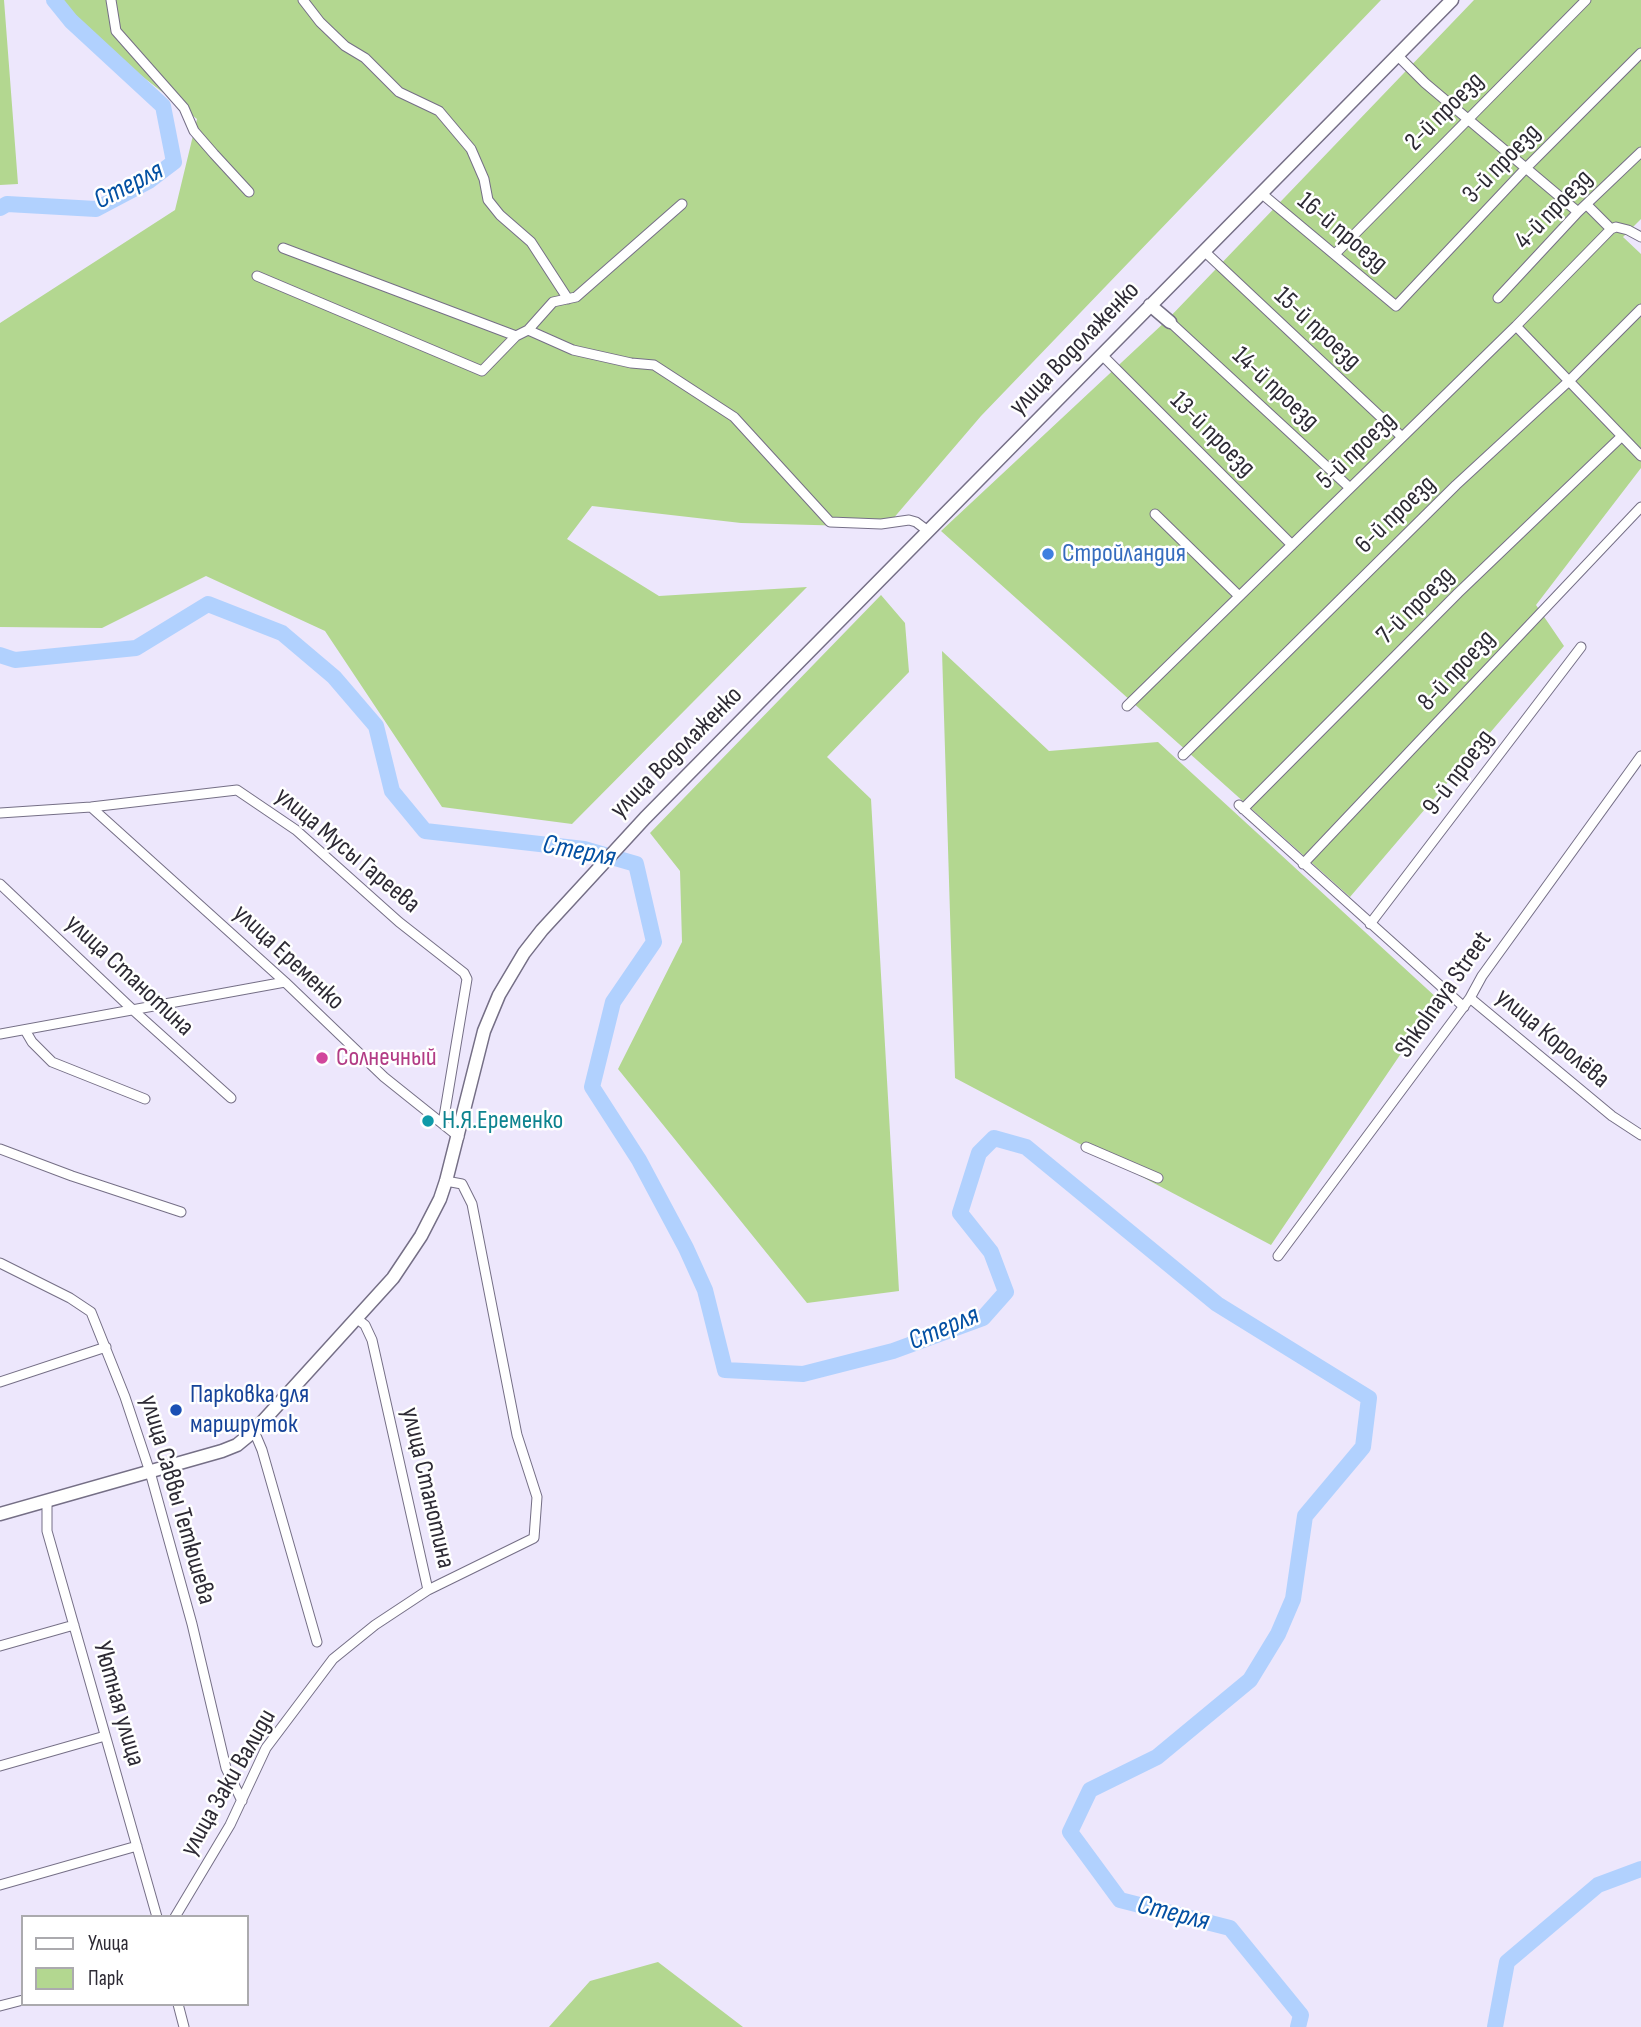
<!DOCTYPE html>
<html>
<head>
<meta charset="utf-8">
<style>
  body { margin:0 }
  #map { position:relative; width:1641px; height:2027px; overflow:hidden; background:#ede7fc; font-family:"Sofia Sans Condensed",sans-serif }
  canvas { display:block }
  .legend { position:absolute; left:21px; top:1915px; width:228px; height:91px; box-sizing:border-box; background:#fff; border:2px solid #abaaae; margin:0; padding:9px 12px; list-style:none; font-size:21px; color:#2d2a34 }
  .legend li { display:flex; align-items:center; gap:14px; height:35px }
  .legend b { width:35px; border:2px solid #abaaae }
</style>
</head>
<body>
<div id="map">
<canvas width="1641" height="2027"></canvas>
<ul class="legend">
<li><b style="height:9px;background:#fff"></b>Улица</li>
<li><b style="height:19px;background:#b3d790"></b>Парк</li>
</ul>
</div>
<script>
const g = document.querySelector('canvas').getContext('2d');
g.lineJoin = 'round';
function fill(path, color) { g.fillStyle = color; g.fill(path, 'evenodd'); }
const poly = rows => new Path2D(rows.map(r => 'M' + r).join(''));
function stroke(path, color, width, dash) { g.strokeStyle = color; g.lineWidth = width; g.lineCap = dash ? 'butt' : 'round'; g.setLineDash(dash || []); g.stroke(path); }
function drawText(font, color, halo, rows, align = 'center') {
  g.font = font + ' "Sofia Sans Condensed",sans-serif'; g.lineWidth = 5; g.setLineDash([]); g.textBaseline = 'middle'; g.strokeStyle = halo; g.fillStyle = color; for (const [text, x, y, turn = 0] of rows) {
    g.save(); g.translate(x, y); g.rotate((+turn || 0) * Math.PI / 180); g.textAlign = isNaN(turn) ? turn : align; if (halo) g.strokeText(text, 0, 0); g.fillText(text, 0, 0); g.restore();
  }
}
const green = poly([
  [0,0,4,0,18,184,0,185],
  [63,0,1381,0,981,416,886,527,741,523,592,506,567,539,659,596,807,587,572,824,442,807,325,631,206,576,102,628,0,627,0,323,175,210,197,119,71,21],
  [1474,0,1641,0,1641,219,1623,237,1641,254,1641,468,1536,605,1564,646,1350,897,941,531,1167,320],
  [881,595,905,623,909,672,827,757,871,799,899,1291,807,1303,618,1069,682,942,680,871,650,833],
  [942,651,1049,751,1158,742,1438,999,1271,1245,955,1078],
  [658,1962,743,2027,549,2027,590,1981]
]);
const river = poly([
  [0,208,7,204,96,209,149,181,174,162,163,106,71,21,54,0],
  [0,655,15,660,136,648,208,604,282,633,334,677,376,726,392,791,425,831,584,849,636,864,654,942,613,1002,592,1087,639,1160,686,1248,705,1290,725,1370,803,1374,893,1351,983,1318,1006,1292,991,1252,960,1213,979,1153,994,1138,1026,1147,1217,1304,1369,1398,1363,1447,1305,1516,1293,1599,1278,1634,1250,1680,1157,1757,1090,1790,1070,1832,1120,1900,1230,1928,1301,2015,1298,2027],
  [1495,2027,1507,1962,1598,1885,1641,1869]
]);
const minor = poly([
  [111,0,116,31,184,108,194,131,214,154,249,192],
  [303,0,320,22,345,46,365,58,399,92,439,111,471,149,484,179,488,200,500,215,531,242,568,299],
  [1397,55,1425,83,1578,212],
  [1261,193,1396,306,1526,168,1641,53],
  [1587,205,1611,229],
  [283,248,516,336,528,330,553,302,576,297,682,204],
  [1204,251,1402,437],
  [1335,254,1586,0],
  [257,276,482,371,516,336],
  [1498,298,1578,212,1641,152],
  [1170,322,1350,488],
  [1516,326,1641,456],
  [528,330,573,350,631,363,654,365,734,417,830,522,881,524,909,520,916,522,928,531],
  [1102,355,1292,545],
  [1155,514,1239,596],
  [1127,706,1516,326,1611,229,1616,227,1628,230,1641,237],
  [1183,755,1456,485,1569,381,1641,309],
  [1239,805,1464,1007],
  [91,807,285,982,384,1077,459,1137],
  [1243,809,1458,593,1622,436],
  [0,813,91,807,237,790,296,830,399,922,464,973,467,979,443,1123],
  [1303,864,1641,507],
  [0,884,133,1010,231,1098],
  [1370,924,1581,647],
  [1470,998,1612,1116,1641,1135],
  [25,1030,32,1042,52,1062,145,1099],
  [0,1034,285,982],
  [1086,1147,1158,1178],
  [0,1149,72,1176,181,1212],
  [1278,1256,1470,998,1482,976,1641,756],
  [0,1263,70,1298,91,1312,125,1397,150,1472,192,1624,226,1768,242,1801],
  [356,1318,365,1325,372,1340,428,1590],
  [0,1382,106,1347],
  [254,1431,262,1450,317,1642],
  [47,1501,47,1531,157,1917],
  [0,1646,74,1625],
  [0,1766,105,1736],
  [0,1885,137,1846],
  [175,1917,230,1825,266,1748,333,1659,375,1625,428,1590,534,1538,537,1497,517,1435,472,1204,462,1184,446,1181],
  [178,2004,184,2027],
  [0,2006,23,2000]
]);
const secondary = poly([
  [1150,305,1170,322],
  [0,1514,222,1451,237,1445,254,1431,393,1278,421,1236,440,1199,446,1181,484,1031,499,995,524,953,542,930,645,818,1452,0]
]);
const markers = [
  [1048,554,7,"#3f7fe0"],
  [322,1058,7,"#d1479c"],
  [428,1121,7,"#0f9aa8"],
  [176,1410,7,"#1a4fb4"]
];
const streetNames = [
  ["2-й проезд",1445,112,-45],
  ["3-й проезд",1502,164,-46],
  ["4-й проезд",1554,210,-46],
  ["16-й проезд",1342,233,40],
  ["15-й проезд",1317,329,43],
  ["улица Водолаженко",1075,349,-46],
  ["14-й проезд",1275,389,43],
  ["13-й проезд",1212,435,45],
  ["5-й проезд",1357,451,-44],
  ["6-й проезд",1396,515,-44],
  ["7-й проезд",1416,606,-45],
  ["8-й проезд",1457,671,-47],
  ["улица Водолаженко",677,753,-45],
  ["9-й проезд",1459,773,-53],
  ["улица Мусы Гареева",347,851,40],
  ["улица Еременко",288,958,43],
  ["улица Станотина",129,976,43],
  ["Shkolnaya Street",1444,995,-55],
  ["улица Королёва",1552,1039,40],
  ["улица Станотина",427,1488,77],
  ["улица Саввы Тетюшева",177,1500,74],
  ["Уютная улица",118,1704,74],
  ["улица Заки Валиди",229,1783,-60]
];
const shopNames = [
  ["Стройландия",1062,554]
];
const hotelNames = [
  ["Солнечный",336,1058]
];
const cultureNames = [
  ["Н.Я.Еременко",442,1121]
];
const transitNames = [
  ["Парковка для",190,1395],
  ["маршруток",190,1425]
];
const waterNames = [
  ["Стерля",129,186,-27],
  ["Стерля",579,852,11],
  ["Стерля",944,1329,-23],
  ["Стерля",1173,1914,14]
];
fill(green, '#b3d790');
stroke(river, '#b1d1fe', 16);
stroke(minor, '#756f86', 11);
stroke(secondary, '#756f86', 15);
stroke(minor, '#fff', 9);
stroke(secondary, '#fff', 12);
for (const [x, y, r, color] of markers) { const dot = new Path2D(); dot.arc(x, y, r, 0, 2 * Math.PI); g.fillStyle = color; g.fill(dot); stroke(dot, '#fff', 2.5); }
drawText('26px', '#2d2a34', '#fff', streetNames);
drawText('26px', '#366cbe', '#fff', shopNames, 'left');
drawText('26px', '#b23c85', '#fff', hotelNames, 'left');
drawText('26px', '#0d838f', '#fff', cultureNames, 'left');
drawText('26px', '#164399', '#fff', transitNames, 'left');
drawText('italic 28px', '#0350a3', '#fff', waterNames);
</script>
</body>
</html>
